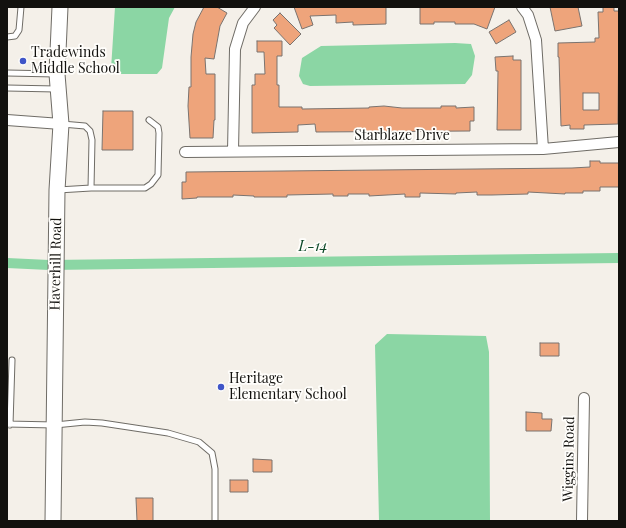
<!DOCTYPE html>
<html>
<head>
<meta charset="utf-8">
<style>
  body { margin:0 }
  #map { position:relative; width:626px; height:528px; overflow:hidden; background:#f4f0e9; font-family:"Playfair Display",serif }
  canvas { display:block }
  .frame { position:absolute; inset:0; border:8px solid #12110e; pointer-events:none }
</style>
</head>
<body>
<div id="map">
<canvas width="626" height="528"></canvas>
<div class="frame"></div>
</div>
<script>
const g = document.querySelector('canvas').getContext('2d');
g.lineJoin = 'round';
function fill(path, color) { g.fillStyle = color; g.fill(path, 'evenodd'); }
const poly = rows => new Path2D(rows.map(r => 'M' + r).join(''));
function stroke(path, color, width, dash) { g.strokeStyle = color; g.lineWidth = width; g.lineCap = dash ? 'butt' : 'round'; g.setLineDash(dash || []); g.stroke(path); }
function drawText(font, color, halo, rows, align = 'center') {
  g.font = font + ' "Playfair Display",serif'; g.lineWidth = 3.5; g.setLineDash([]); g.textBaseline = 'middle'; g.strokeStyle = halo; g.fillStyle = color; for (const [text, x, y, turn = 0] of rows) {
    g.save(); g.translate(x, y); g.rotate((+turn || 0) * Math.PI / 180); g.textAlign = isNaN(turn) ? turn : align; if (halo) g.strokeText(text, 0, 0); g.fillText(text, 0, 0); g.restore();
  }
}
const water = poly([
  [115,7,175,7,169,18,162,68,157,74,118,74,111,69],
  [455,43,471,44,475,56,472,75,465,84,310,86,303,84,299,76,302,58,321,46],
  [387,334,486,336,489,352,490,521,379,521,375,345]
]);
const canal = poly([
  [7,263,49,265,619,258]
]);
const building = poly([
  [204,7,217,7,227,13,220,26,214,59,205,58,206,74,215,74,215,120,214,120,213,138,190,138,188,106,189,87,191,87,191,57,193,34,196,22,204,7],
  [294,7,386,7,386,24,353,25,353,22,336,23,336,15,310,16,313,25,302,29,294,7],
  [420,7,495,7,487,29,474,24,455,24,455,22,434,22,434,24,420,24,420,7],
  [550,7,578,7,582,26,555,31,550,7],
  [603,7,614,7,614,11,619,11,618,124,584,125,584,129,570,129,570,125,561,126,559,57,558,57,558,43,595,42,595,38,599,38,598,12,603,12,603,7],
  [583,93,599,93,599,110,583,110,583,93],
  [280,13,301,34,290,45,274,28,277,25,273,20,280,13],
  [509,20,516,32,496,44,489,32,509,20],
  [257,41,282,41,282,56,277,56,277,85,279,85,279,107,302,107,302,109,369,108,369,107,384,106,402,108,441,108,441,106,456,106,456,108,474,107,474,121,470,121,470,131,316,132,315,124,298,125,298,132,252,133,252,85,255,85,255,74,265,74,264,52,257,52,257,41],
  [513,56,513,60,521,60,521,130,497,130,498,71,496,71,495,57,513,56],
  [103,111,133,111,133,150,102,150,103,111],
  [590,161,600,161,600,163,619,163,619,187,600,187,600,191,583,191,583,193,565,193,565,194,528,192,528,194,492,195,477,195,477,192,456,193,456,194,420,193,420,197,405,197,405,194,369,196,369,194,348,194,348,196,333,196,333,194,287,195,287,197,254,197,254,196,233,195,233,197,197,197,197,198,182,199,182,182,186,182,186,172,572,168,590,167,590,161],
  [540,343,559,343,559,356,540,356,540,343],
  [526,412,542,413,542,419,552,419,551,431,526,431,526,412],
  [253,459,272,460,272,472,253,472,253,459],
  [230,480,248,480,248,492,230,492,230,480],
  [136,498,153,498,153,521,137,521,136,498]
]);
const lane = poly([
  [7,37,15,36,19,30,21,7],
  [7,73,56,74],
  [7,88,56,89],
  [62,124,85,126,90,131,92,140,91,188],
  [58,190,91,188,145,188,151,184,158,175,159,133,158,127,149,120],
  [7,424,55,425,85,422,102,423,168,433,199,442,212,453,215,469,215,521],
  [10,425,12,360]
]);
const street = poly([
  [522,7,528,15,536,40,543,149],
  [7,120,61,124],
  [233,151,235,49,243,23,255,7],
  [185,152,543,149,619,142],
  [582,521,584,398]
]);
const secondary = poly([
  [53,521,57,190,61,124,57,74,60,7]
]);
const markers = [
  [23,61,4,"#3f55c8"],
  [221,387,4,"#3f55c8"]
];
const poiNames = [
  ["Tradewinds",31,53],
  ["Middle School",31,69],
  ["Heritage",229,379],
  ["Elementary School",229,395]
];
const streetNames = [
  ["Starblaze Drive",402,136],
  ["Haverhill Road",56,264,-89],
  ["Wiggins Road",569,459,-89]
];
const waterNames = [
  ["L-14",313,246]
];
fill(water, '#8bd6a4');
stroke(canal, '#8bd6a4', 10);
fill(building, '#eea47b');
stroke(building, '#7a736f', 1);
stroke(lane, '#6f6c66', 7);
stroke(street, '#6f6c66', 12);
stroke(secondary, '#6f6c66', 17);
stroke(lane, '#fff', 5);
stroke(street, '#fff', 10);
stroke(secondary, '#fff', 15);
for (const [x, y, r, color] of markers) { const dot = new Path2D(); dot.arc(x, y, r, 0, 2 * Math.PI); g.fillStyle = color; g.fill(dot); stroke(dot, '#fffefb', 1.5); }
drawText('14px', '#12110e', '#fffefb', poiNames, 'left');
drawText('14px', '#12110e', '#fffefb', streetNames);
drawText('italic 15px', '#0d4828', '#fffefb', waterNames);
</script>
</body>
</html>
